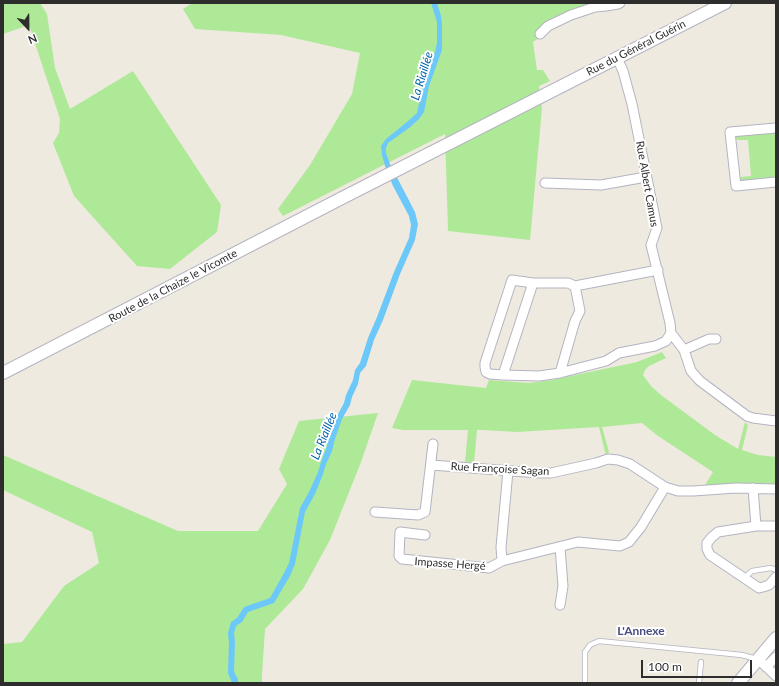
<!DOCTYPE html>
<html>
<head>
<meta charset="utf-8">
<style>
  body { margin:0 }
  #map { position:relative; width:779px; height:686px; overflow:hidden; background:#efeadf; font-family:Lato,sans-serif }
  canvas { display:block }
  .frame { position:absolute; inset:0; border:4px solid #2d2d2d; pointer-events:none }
  .north { position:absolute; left:8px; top:8px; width:40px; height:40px; -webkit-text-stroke:3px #fff; paint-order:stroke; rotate:158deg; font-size:11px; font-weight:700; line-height:16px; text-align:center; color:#2d2d2d }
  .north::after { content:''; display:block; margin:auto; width:14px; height:18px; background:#2d2d2d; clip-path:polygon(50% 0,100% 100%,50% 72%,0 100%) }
  .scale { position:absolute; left:641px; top:660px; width:111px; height:18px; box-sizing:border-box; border:2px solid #2d2d2d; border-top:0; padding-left:5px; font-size:12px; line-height:14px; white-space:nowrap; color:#2d2d2d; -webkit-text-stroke:3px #fff; paint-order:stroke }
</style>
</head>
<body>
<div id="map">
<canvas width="779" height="686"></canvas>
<div class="frame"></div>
<div class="north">N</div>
<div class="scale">100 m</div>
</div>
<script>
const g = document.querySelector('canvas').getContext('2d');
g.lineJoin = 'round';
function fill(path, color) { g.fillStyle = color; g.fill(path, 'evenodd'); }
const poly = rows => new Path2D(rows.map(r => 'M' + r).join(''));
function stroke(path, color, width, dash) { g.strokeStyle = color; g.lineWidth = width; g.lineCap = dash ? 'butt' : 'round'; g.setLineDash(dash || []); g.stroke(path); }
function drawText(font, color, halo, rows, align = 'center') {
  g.font = font + ' Lato,sans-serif'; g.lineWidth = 4; g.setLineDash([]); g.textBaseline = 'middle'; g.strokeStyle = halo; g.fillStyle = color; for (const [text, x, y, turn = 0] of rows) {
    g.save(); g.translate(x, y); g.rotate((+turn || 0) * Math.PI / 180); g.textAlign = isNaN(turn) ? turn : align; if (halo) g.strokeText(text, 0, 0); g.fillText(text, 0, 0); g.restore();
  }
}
const green = poly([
  [3,3,40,3,47,14,55,68,70,109,133,71,221,205,217,232,170,269,137,266,74,196,53,143,59,133,60,119,29,25,3,34],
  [192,3,591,3,533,42,537,70,543,70,550,81,539,86,542,108,530,240,448,231,445,134,283,216,278,209,310,165,352,94,360,53,281,35,195,29,183,9],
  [776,131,776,180,740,181,740,178,741,177,751,176,748,140,737,140,735,137,738,134],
  [662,352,666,358,649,366,645,370,643,375,651,386,661,395,715,435,738,449,745,422,748,425,742,450,758,455,776,457,776,485,706,488,705,485,713,472,658,436,642,423,602,427,609,452,606,456,599,427,517,432,483,430,477,430,474,463,465,462,468,430,403,430,392,428,412,380,486,388,489,380,529,383,552,380,637,362],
  [378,413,361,462,330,540,303,589,265,629,262,675,262,683,3,683,3,644,22,642,64,586,99,563,92,532,3,490,3,455,178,531,258,531,287,484,279,469,299,421]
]);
const water = poly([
  [431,3,437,3,441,16,442,24,442,50,429,86,424,112,419,119,409,128,388,143,386,148,386,153,390,164,415,212,418,224,415,240,400,274,383,320,374,340,366,366,360,373,358,384,352,397,350,405,342,419,335,439,332,451,326,464,323,474,315,494,305,512,295,564,290,576,274,603,248,612,242,622,236,626,234,633,235,642,234,672,238,679,238,683,232,683,228,673,229,643,228,633,231,622,237,618,244,607,270,598,284,573,289,563,300,508,309,492,318,472,321,462,326,449,329,437,337,416,344,403,346,395,353,380,355,370,360,363,368,338,377,317,394,272,409,238,411,225,409,216,393,186,385,166,382,155,381,146,386,139,407,122,417,113,424,80,435,52,437,43,437,22]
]);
const lane = poly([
  [744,578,752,571,771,568,776,570],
  [585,683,585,652,590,645,599,641,742,655,756,659],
  [699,683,701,662]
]);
const street = poly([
  [540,34,548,26,571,15,595,7,606,6,618,4,620,3],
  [617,58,623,71,632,104,657,228,651,245,670,323,671,333],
  [776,128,730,132,736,186,776,182],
  [545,183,601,185,646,177],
  [575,286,568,283,533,283,512,280,485,363,485,367,486,372,490,374,503,375,539,376,560,373,606,361,619,353,655,346,666,341,671,333],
  [671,333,684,350,691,371,700,381,747,416,753,418,776,421],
  [684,350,709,339,716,339],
  [560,373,575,321,580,311,575,286,658,270],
  [503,375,533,283],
  [431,465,539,473,551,473,596,463,608,459,618,460,630,464,665,487,678,491,693,491,736,488,776,489],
  [508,471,501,547,502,561,578,542,620,546,629,542,641,527,665,487],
  [753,488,756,526],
  [375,512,418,515,425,512,433,444],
  [776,526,756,526,718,532,712,537,707,543,707,549,710,555,759,588,763,587,769,585,776,577],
  [425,535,400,532,399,556,402,559,489,568,502,561],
  [560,605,563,586,560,547],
  [758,659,776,676],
  [766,667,776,657]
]);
const secondary = poly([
  [3,373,342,198,725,3],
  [738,683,776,638]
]);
const streetNames = [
  ["Rue du Général Guérin",636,48,-27],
  ["Rue Albert Camus",647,184,80],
  ["Route de la Chaize le Vicomte",173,286,-28],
  ["Rue Françoise Sagan",500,469,3],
  ["Impasse Hergé",450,564,4]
];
const waterNames = [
  ["La Riaillée",422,76,-73],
  ["La Riaillée",324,436,-68]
];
const neighbourhoodNames = [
  ["L'Annexe",641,631]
];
fill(green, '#aee998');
fill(water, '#6cc8f8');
stroke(lane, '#b3b4c2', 6);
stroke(street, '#b3b4c2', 11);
stroke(secondary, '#b3b4c2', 14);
stroke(lane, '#fff', 4.5);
stroke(street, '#fff', 9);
stroke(secondary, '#fff', 12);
drawText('11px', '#2d2d2d', '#fff', streetNames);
drawText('italic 12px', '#0364ab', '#fff', waterNames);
drawText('bold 12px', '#494f82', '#fff', neighbourhoodNames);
</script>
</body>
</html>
